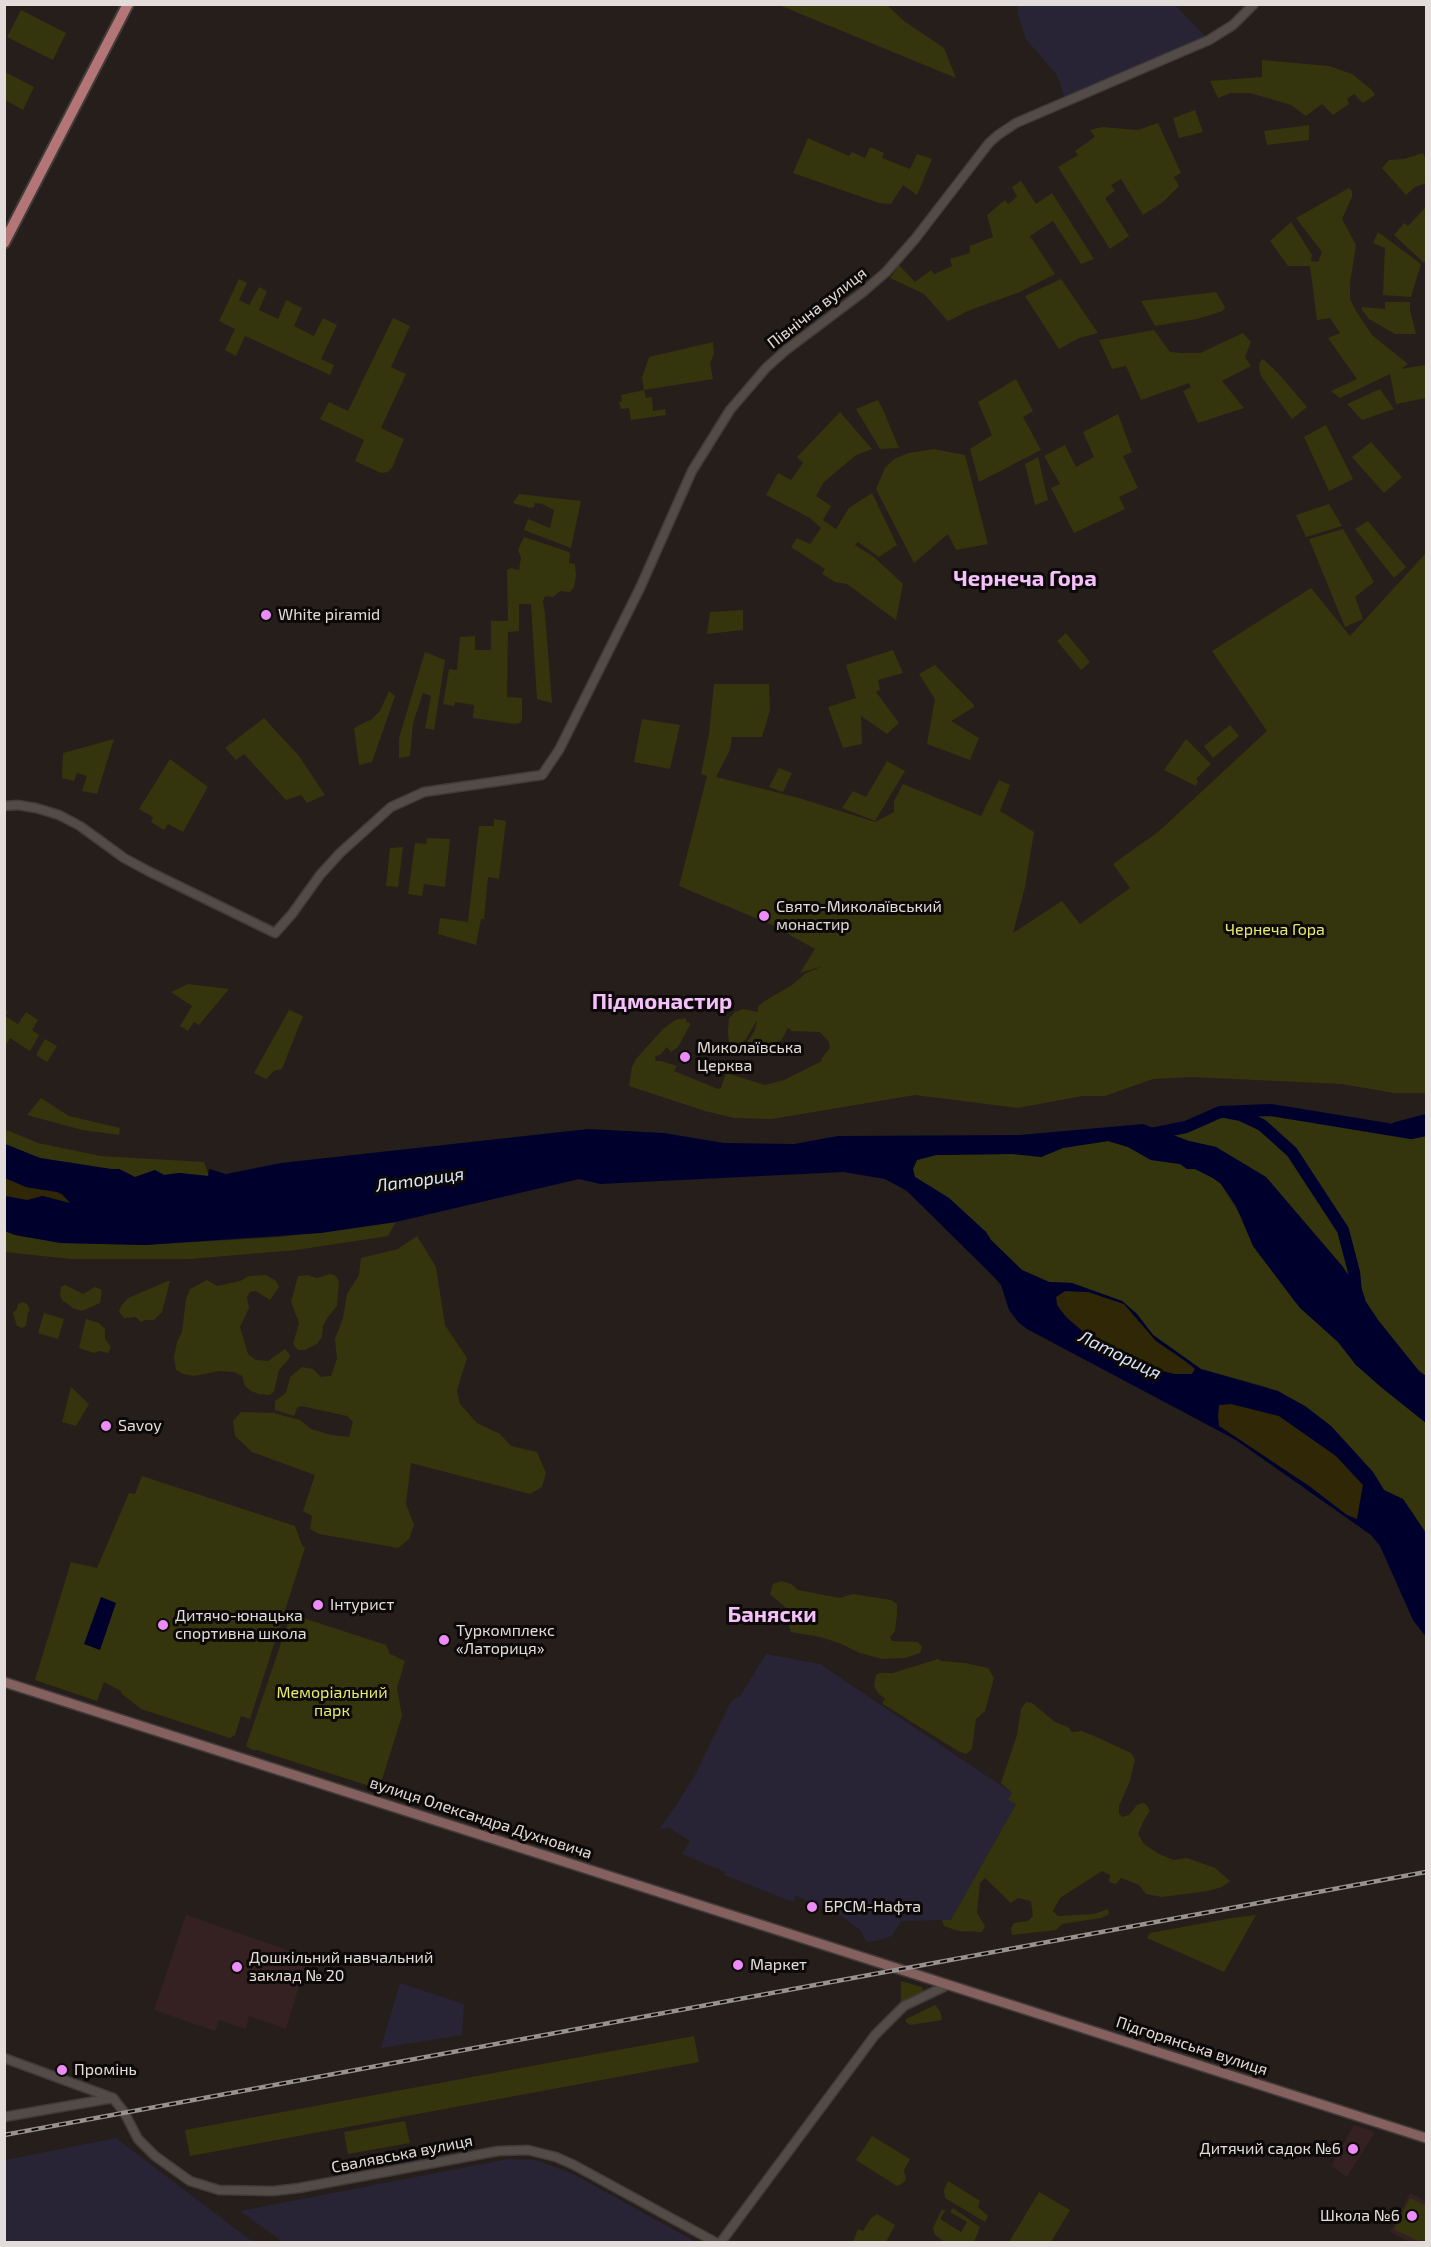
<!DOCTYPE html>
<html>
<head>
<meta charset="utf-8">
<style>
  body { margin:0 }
  #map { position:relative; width:1431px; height:2247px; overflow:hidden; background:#251e1b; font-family:"Exo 2",sans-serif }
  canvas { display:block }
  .frame { position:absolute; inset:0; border:6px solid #e2ddda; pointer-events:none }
</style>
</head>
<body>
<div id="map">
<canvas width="1431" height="2247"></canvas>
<div class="frame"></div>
</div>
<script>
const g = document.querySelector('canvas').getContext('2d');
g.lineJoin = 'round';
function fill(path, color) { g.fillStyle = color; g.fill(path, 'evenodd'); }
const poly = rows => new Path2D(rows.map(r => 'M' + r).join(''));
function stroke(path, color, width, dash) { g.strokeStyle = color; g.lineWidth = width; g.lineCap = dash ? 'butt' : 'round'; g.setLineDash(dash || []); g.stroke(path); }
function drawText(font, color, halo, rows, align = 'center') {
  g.font = font + ' "Exo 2",sans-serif'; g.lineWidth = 6; g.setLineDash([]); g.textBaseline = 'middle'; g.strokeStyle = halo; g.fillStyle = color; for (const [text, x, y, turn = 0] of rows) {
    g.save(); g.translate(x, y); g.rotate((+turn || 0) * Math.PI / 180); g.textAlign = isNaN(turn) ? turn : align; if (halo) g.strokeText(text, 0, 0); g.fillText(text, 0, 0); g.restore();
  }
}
const industrial = poly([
  [1017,5,1175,5,1206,37,1065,98,1057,75,1026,39,1018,15],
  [766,1654,820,1664,1012,1793,1009,1800,1016,1804,951,1920,901,1921,892,1936,876,1941,866,1942,860,1930,836,1912,796,1896,793,1902,724,1875,725,1872,682,1854,690,1841,669,1828,659,1829,678,1803,696,1773,731,1701,740,1696],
  [400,1983,464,2004,462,2035,381,2048],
  [116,2138,253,2242,5,2242,5,2160],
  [508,2159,536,2160,573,2174,696,2242,283,2242,240,2211]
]);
const education = poly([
  [186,1915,308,1957,286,2029,249,2016,246,2029,219,2020,215,2031,154,2010],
  [1354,2125,1375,2132,1347,2177,1331,2166],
  [1410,2193,1426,2201,1426,2242,1409,2242,1390,2232]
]);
const green = poly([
  [779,5,887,5,904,21,944,48,956,78],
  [21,10,66,33,53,60,7,37],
  [1262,60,1329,66,1352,74,1372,90,1375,95,1363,103,1354,94,1347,99,1349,104,1333,115,1322,104,1306,116,1291,105,1250,93,1231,93,1218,98,1210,81,1262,77],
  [5,72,34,87,23,110,5,100],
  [1195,110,1203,132,1179,138,1173,118],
  [1158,123,1181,173,1174,177,1179,186,1163,202,1143,215,1121,179,1111,185,1115,191,1105,198,1129,236,1110,249,1058,167,1078,155,1075,151,1095,137,1090,130,1102,127,1138,130],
  [1309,125,1309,140,1267,145,1264,131],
  [808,138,849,156,852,152,865,158,870,147,884,153,882,158,910,169,917,154,932,159,917,195,903,185,891,204,879,203,793,173],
  [1423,153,1426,161,1426,183,1415,187,1406,195,1382,168,1389,160,1404,159],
  [1021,181,1036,204,1052,193,1094,259,1081,264,1053,221,1030,236,1055,274,1020,292,970,310,948,321,924,294,890,278,899,265,915,282,931,270,934,274,952,266,950,259,970,253,970,246,993,237,987,215,1005,200,1008,204,1017,197,1012,187],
  [1349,188,1352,191,1352,197,1342,219,1356,245,1350,283,1350,299,1356,311,1372,335,1408,364,1401,369,1425,365,1426,398,1396,404,1390,374,1340,398,1331,391,1357,379,1328,338,1340,333,1330,318,1317,320,1310,266,1288,266,1270,241,1291,222,1312,255,1311,261,1318,262,1322,252,1296,218],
  [1425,208,1426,210,1426,260,1424,263,1394,235,1404,223,1408,226],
  [1378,232,1421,264,1411,297,1383,295,1385,248,1373,243],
  [239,279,247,283,239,300,249,305,259,287,267,291,259,310,278,319,286,300,302,308,294,326,314,336,323,318,337,325,321,359,334,365,330,375,245,336,236,356,225,350,235,329,219,321],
  [1061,279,1098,333,1079,338,1059,349,1025,296],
  [1216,292,1225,307,1223,311,1197,319,1155,326,1141,301],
  [1385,302,1410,302,1410,310,1416,334,1395,334,1369,319,1362,310,1362,307,1385,309],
  [393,318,410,326,391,367,406,374,381,428,404,439,392,468,388,472,381,473,355,461,364,440,320,419,329,402,348,411],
  [1154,330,1170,352,1183,353,1200,353,1243,333,1251,342,1245,357,1251,366,1222,381,1244,408,1198,423,1183,391,1191,387,1189,383,1141,400,1126,366,1112,369,1099,340],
  [713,342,714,354,710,363,713,379,644,390,646,398,652,397,653,411,665,409,666,415,631,420,629,408,621,409,619,402,622,401,621,395,644,390,642,378,649,357],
  [1263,359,1278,373,1307,407,1292,419,1261,376,1259,368,1260,362],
  [1016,379,1033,411,1023,417,1041,450,979,482,970,449,992,435,978,402],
  [1380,389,1394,409,1362,420,1347,404],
  [878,400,884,412,899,448,880,449,856,409],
  [840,412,872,449,856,455,824,482,816,496,831,506,823,520,836,529,849,508,872,493,897,545,879,557,858,542,855,545,874,557,903,584,896,620,847,584,835,582,822,574,825,569,791,547,797,538,810,544,821,528,810,518,766,495,778,473,791,480,803,463,797,457],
  [1118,414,1132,452,1123,456,1138,488,1119,497,1125,509,1074,533,1051,488,1060,484,1044,456,1065,445,1076,467,1094,457,1083,432],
  [1326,425,1353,479,1329,491,1304,437],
  [1371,442,1402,477,1384,493,1352,457],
  [934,449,965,455,988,544,956,550,948,534,914,563,876,489,885,468,894,459,909,453],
  [1038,457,1048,500,1035,505,1025,464],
  [519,494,581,501,571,548,524,530,528,519,550,528,554,510,542,504,535,503,534,507,530,508,513,503],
  [1329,504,1342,526,1306,537,1296,515],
  [1368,521,1406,567,1394,578,1355,529],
  [1343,529,1374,582,1355,597,1363,619,1345,627,1309,539],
  [524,537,569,552,570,554,569,563,575,564,576,576,574,587,570,592,560,591,553,597,545,596,543,601,545,614,552,703,537,699,531,604,519,604,519,631,508,632,507,697,522,698,522,720,520,723,515,724,473,718,474,705,455,702,454,706,443,704,449,669,457,670,460,637,475,636,475,650,491,650,491,621,508,621,507,570,511,568,519,570,521,557,518,550],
  [1426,553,1426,1093,1394,1093,1342,1084,1191,1077,1153,1079,1105,1096,1082,1096,1018,1108,915,1095,772,1119,734,1118,705,1111,629,1086,632,1067,636,1059,663,1029,675,1020,686,1018,687,1023,689,1022,690,1025,678,1047,671,1052,667,1047,660,1055,655,1056,656,1061,661,1061,677,1066,674,1071,718,1089,721,1088,726,1073,765,1085,784,1080,822,1061,821,1059,830,1048,829,1042,820,1032,792,1031,788,1028,781,1041,749,1047,746,1044,755,1030,757,1020,746,1039,738,1047,729,1045,728,1032,729,1018,735,1012,743,1009,758,1012,758,1007,763,1002,792,985,806,973,823,966,800,973,815,949,772,925,679,886,707,776,701,774,709,734,714,684,769,684,770,710,762,737,732,737,730,750,716,777,799,798,875,822,894,812,894,801,903,784,981,816,999,780,1010,785,1000,811,1034,832,1025,887,1013,933,1062,901,1080,924,1130,888,1113,864,1158,832,1267,731,1212,651,1311,588,1350,636],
  [743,610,743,630,707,634,710,612],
  [1066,633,1090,662,1081,670,1057,641],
  [893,650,903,673,878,680,880,690,876,692,899,723,887,734,861,716,862,744,843,748,828,707,856,698,846,665],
  [425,652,445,660,434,730,425,728,431,696,423,693,413,723,410,756,399,758,399,738],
  [935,665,974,705,974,707,951,721,979,738,970,760,927,744,935,699,919,674],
  [389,691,395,696,372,762,359,765,354,728,372,719,380,711],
  [264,718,299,756,325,795,307,803,301,795,286,800,244,754,236,760,225,748],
  [642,719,680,725,670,769,634,762],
  [1230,725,1239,736,1213,758,1204,746],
  [114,739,97,794,82,791,87,776,77,773,74,781,62,778,63,753],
  [1186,739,1211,764,1196,779,1198,781,1196,786,1164,770],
  [170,759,208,787,183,832,168,824,164,830,151,822,153,817,139,809],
  [887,761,905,771,875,821,842,808,853,791,866,797],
  [779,768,792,773,783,792,769,787],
  [494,819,506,821,499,879,488,877,484,919,481,919,476,945,438,934,440,918,468,922,479,826,494,826],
  [427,838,450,839,445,887,424,884,422,896,408,894,415,843,426,844],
  [403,847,398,887,386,886,390,848],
  [188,984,229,989,199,1025,194,1022,188,1031,180,1026,192,1006,171,992],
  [5,1010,8,1012,5,1016,18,1024,26,1012,38,1020,32,1030,39,1035,30,1051,10,1038,6,1045,5,1043],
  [289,1010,303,1016,282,1069,274,1071,266,1079,254,1073],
  [45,1039,57,1046,47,1062,36,1055],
  [41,1098,69,1116,120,1128,119,1135,82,1130,27,1115],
  [1271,1110,1411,1133,1426,1130,1426,1376,1419,1371,1378,1320,1343,1267,1266,1177,1216,1147,1189,1141,1160,1131,1186,1127,1225,1112,1241,1115],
  [4,1129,38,1143,101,1156,204,1162,209,1176,179,1173,164,1175,155,1170,135,1177,119,1169,111,1169,40,1158,5,1144],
  [1108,1141,1128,1147,1151,1160,1180,1164,1187,1169,1195,1169,1213,1178,1221,1184,1242,1218,1253,1246,1295,1302,1338,1342,1356,1365,1426,1423,1426,1533,1403,1499,1384,1490,1373,1472,1331,1426,1305,1406,1266,1387,1201,1369,1153,1335,1137,1314,1122,1301,1072,1283,1050,1282,1022,1270,991,1240,986,1232,949,1198,915,1177,913,1169,917,1160,936,1155,1013,1154,1041,1157,1063,1148],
  [396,1222,388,1236,296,1250,190,1259,71,1259,5,1252,4,1231,15,1235,61,1243,145,1245,281,1237],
  [417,1236,436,1267,445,1325,467,1358,457,1390,460,1404,477,1423,500,1434,511,1446,537,1452,546,1473,542,1487,530,1494,411,1463,406,1504,414,1525,409,1539,398,1548,319,1534,310,1529,312,1516,303,1511,315,1475,252,1452,235,1436,233,1421,241,1412,274,1413,300,1420,311,1429,331,1435,349,1437,353,1422,347,1416,301,1406,297,1408,294,1416,275,1410,275,1401,286,1393,290,1377,302,1367,313,1369,321,1377,331,1376,337,1359,335,1339,343,1318,347,1294,359,1275,361,1258,398,1249],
  [330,1274,336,1276,339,1282,337,1306,328,1317,323,1326,322,1337,317,1344,305,1350,298,1350,293,1344,299,1323,291,1302,298,1276,307,1275,317,1278],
  [266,1275,276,1281,279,1287,270,1300,256,1291,250,1292,247,1297,249,1308,240,1327,248,1354,256,1360,268,1361,285,1349,290,1355,289,1359,279,1370,274,1391,270,1395,259,1394,251,1391,245,1386,242,1376,234,1372,219,1371,194,1376,183,1374,176,1370,174,1357,177,1342,182,1332,186,1299,190,1289,207,1280,217,1286,240,1281,249,1276],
  [168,1281,170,1281,162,1312,154,1320,145,1320,141,1322,136,1317,124,1318,119,1312,121,1306,128,1298],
  [65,1285,83,1294,95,1287,102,1290,100,1303,82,1311,73,1308,62,1300,60,1295,61,1287],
  [22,1302,27,1304,30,1310,28,1313,26,1326,22,1328,17,1326,13,1313,17,1309,18,1304],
  [44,1313,64,1319,58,1339,38,1333],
  [86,1319,99,1323,105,1329,105,1339,111,1347,108,1353,99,1351,94,1353,79,1348],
  [71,1387,89,1404,76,1426,62,1422],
  [142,1476,295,1526,302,1545,305,1548,250,1719,241,1716,235,1735,230,1738,141,1709,121,1693,121,1691,104,1682,97,1701,35,1680,71,1562,97,1568,129,1493,135,1494],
  [781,1581,791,1584,798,1590,840,1598,853,1594,891,1600,897,1604,897,1614,895,1631,890,1637,892,1641,918,1642,922,1647,920,1653,905,1658,882,1659,860,1653,839,1643,820,1637,791,1632,789,1626,793,1614,770,1594,773,1584],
  [291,1614,386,1645,390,1654,405,1661,397,1688,402,1716,379,1789,257,1750,252,1750,246,1746],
  [938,1659,941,1661,965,1663,988,1668,994,1678,985,1711,976,1719,972,1749,966,1754,958,1751,883,1704,883,1701,886,1700,878,1693,874,1686,876,1675,879,1673,893,1673],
  [1026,1702,1032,1703,1055,1722,1068,1727,1072,1732,1081,1731,1092,1735,1131,1753,1135,1759,1130,1781,1119,1806,1119,1814,1122,1817,1129,1815,1137,1805,1143,1803,1146,1804,1150,1811,1144,1820,1138,1834,1144,1844,1159,1854,1174,1860,1187,1858,1215,1868,1230,1881,1222,1887,1208,1891,1162,1897,1146,1894,1139,1885,1121,1878,1116,1884,1109,1882,1110,1875,1102,1871,1060,1898,1053,1911,1058,1916,1094,1914,1108,1909,1109,1914,1101,1918,1062,1924,1056,1930,1012,1935,1011,1928,1014,1923,1028,1921,1033,1916,1031,1901,1018,1898,1011,1903,985,1878,980,1883,977,1913,985,1926,982,1932,958,1931,944,1926,942,1920,951,1920,1016,1804,1008,1800,1012,1793,1001,1783,1017,1735,1021,1709],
  [1256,1915,1224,1972,1147,1938,1150,1933,1232,1918],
  [901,1981,922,1987,923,1991,901,2004],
  [935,2005,940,2011,942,2020,910,2025,906,2022,906,2019],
  [694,2036,699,2062,190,2156,185,2130],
  [405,2121,410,2143,348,2154,344,2132],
  [872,2136,910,2159,904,2170,906,2180,900,2185,897,2186,856,2160],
  [948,2181,980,2201,978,2207,988,2216,985,2222,945,2198,944,2190],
  [1039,2192,1070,2210,1051,2242,1009,2242],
  [1410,2198,1426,2206,1426,2242,1420,2242,1394,2229],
  [953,2208,980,2227,974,2242,945,2242,935,2235,933,2228,942,2209,945,2211,940,2219,961,2232,967,2222,950,2212],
  [877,2214,895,2225,886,2242,853,2242,858,2229,863,2231,871,2218]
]);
const sand = poly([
  [5,1178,26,1187,57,1192,67,1199,70,1204,43,1196,27,1200,5,1196],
  [1065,1291,1088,1292,1124,1304,1156,1341,1195,1369,1192,1374,1175,1374,1163,1381,1100,1341,1089,1337,1059,1310,1056,1297],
  [1231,1404,1279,1416,1336,1456,1363,1485,1357,1519,1347,1515,1309,1486,1219,1426,1218,1416,1219,1405]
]);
const water = poly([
  [1143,1124,1189,1141,1216,1147,1266,1177,1343,1267,1378,1320,1419,1371,1426,1376,1426,1423,1382,1388,1356,1365,1338,1342,1300,1308,1253,1246,1236,1206,1221,1184,1213,1178,1195,1169,1187,1169,1180,1164,1151,1160,1128,1147,1108,1141,1063,1148,1041,1157,1013,1154,936,1155,917,1160,913,1169,915,1177,949,1198,986,1232,991,1240,1022,1270,1049,1282,1072,1283,1122,1301,1137,1314,1153,1335,1201,1369,1278,1391,1305,1406,1331,1426,1373,1472,1384,1490,1403,1499,1426,1533,1426,1637,1413,1620,1380,1546,1371,1535,1236,1440,1027,1329,1019,1323,1009,1310,1001,1285,993,1276,907,1191,885,1179,843,1172,600,1184,579,1179,396,1222,321,1233,145,1245,61,1243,15,1235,5,1231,5,1196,27,1200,43,1196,70,1203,62,1194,57,1192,26,1187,5,1178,5,1144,40,1158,111,1169,119,1169,135,1177,155,1170,164,1175,179,1173,208,1176,209,1169,226,1174,281,1163,588,1129,664,1133,724,1143,794,1144,838,1136,1020,1135],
  [1065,1291,1088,1292,1124,1304,1156,1341,1187,1362,1195,1369,1192,1374,1175,1374,1163,1381,1100,1341,1089,1337,1066,1317,1057,1305,1056,1297],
  [1231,1404,1279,1416,1336,1456,1363,1485,1357,1519,1347,1515,1309,1486,1219,1426,1218,1416,1219,1405],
  [101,1597,116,1603,100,1650,84,1644]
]);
const river = poly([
  [1225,1112,1241,1115,1262,1125,1292,1152,1343,1230,1354,1272,1356,1291,1359,1299],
  [1396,1128,1426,1120],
  [1146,1135,1186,1127,1220,1112,1271,1110,1411,1133,1426,1130],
  [1142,1369,1154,1375,1182,1382]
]);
const tertiary = poly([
  [4,806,18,805,36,808,59,815,80,826,124,858,150,872,275,933,292,914,320,875,340,853,391,807,424,792,542,775,559,750,640,588,692,471,730,410,766,368,786,350,863,292,886,272,915,239,989,143,998,135,1016,123,1209,40,1233,25,1254,4],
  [4,2058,113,2098],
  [113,2098,124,2112,138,2139,155,2156,190,2181,219,2190,273,2191,299,2188,498,2151,528,2150,556,2157,574,2165,715,2242],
  [4,2117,113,2098],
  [721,2242,875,2035,904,2006,948,1985]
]);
const secondary = poly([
  [4,1682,1426,2138]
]);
const primary = poly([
  [4,243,128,4]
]);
const rail = poly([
  [4,2135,1426,1872]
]);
const markers = [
  [266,615,6,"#ed8cf9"],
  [764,916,6,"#ed8cf9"],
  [685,1057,6,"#ed8cf9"],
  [106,1426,6,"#ed8cf9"],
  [318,1605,6,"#ed8cf9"],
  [163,1625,6,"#ed8cf9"],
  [444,1640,6,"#ed8cf9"],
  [812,1907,6,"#ed8cf9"],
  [738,1965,6,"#ed8cf9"],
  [237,1967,6,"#ed8cf9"],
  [62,2070,6,"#ed8cf9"],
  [1353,2149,6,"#ed8cf9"],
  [1412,2216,6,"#ed8cf9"]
];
const streetNames = [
  ["Північна вулиця",817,308,-38],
  ["вулиця Олександра Духновича",481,1818,18],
  ["Підгорянська вулиця",1192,2046,18],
  ["Свалявська вулиця",402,2154,-11]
];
const poiNames = [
  ["White piramid",278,615],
  ["Свято-Миколаївський",776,907],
  ["монастир",776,925],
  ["Миколаївська",697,1048],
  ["Церква",697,1066],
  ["Savoy",118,1426],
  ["Інтурист",330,1605],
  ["Дитячо-юнацька",175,1616],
  ["спортивна школа",175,1634],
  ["Туркомплекс",456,1631],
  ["«Латориця»",456,1649],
  ["БРСМ-Нафта",824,1907],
  ["Дошкільний навчальний",249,1958],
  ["заклад № 20",249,1976],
  ["Маркет",750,1965],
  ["Промінь",74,2070],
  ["Дитячий садок №6",1341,2149,"right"],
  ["Школа №6",1400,2216,"right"]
];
const parkNames = [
  ["Чернеча Гора",1275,930],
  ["Меморіальний",332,1693],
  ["парк",332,1711]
];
const waterNames = [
  ["Латориця",420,1180,-8],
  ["Латориця",1120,1355,26]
];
const districtNames = [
  ["Чернеча Гора",1025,579],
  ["Підмонастир",662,1002],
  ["Баняски",772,1615]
];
fill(industrial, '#282435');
fill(education, '#352122');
fill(green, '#34350d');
fill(sand, '#2f2705');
fill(water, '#00002d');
stroke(river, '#00002d', 12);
stroke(tertiary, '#413b39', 11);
stroke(secondary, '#413b39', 12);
stroke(primary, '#413b39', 14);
stroke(tertiary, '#534b47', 8);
stroke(secondary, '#84605f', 9);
stroke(primary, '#b47577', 10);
stroke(rail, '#98928f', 4.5);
stroke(rail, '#0c0908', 2, [7]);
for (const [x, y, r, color] of markers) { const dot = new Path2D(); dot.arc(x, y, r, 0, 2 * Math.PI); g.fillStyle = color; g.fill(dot); stroke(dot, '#0c0908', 2); }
drawText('16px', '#e2ddda', '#0c0908', streetNames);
drawText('16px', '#e2ddda', '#0c0908', poiNames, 'left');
drawText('16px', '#e7ec6d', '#0c0908', parkNames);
drawText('italic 18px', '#d8e5f8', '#0c0908', waterNames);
drawText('bold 22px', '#f6c0fc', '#0c0908', districtNames);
</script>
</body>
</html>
